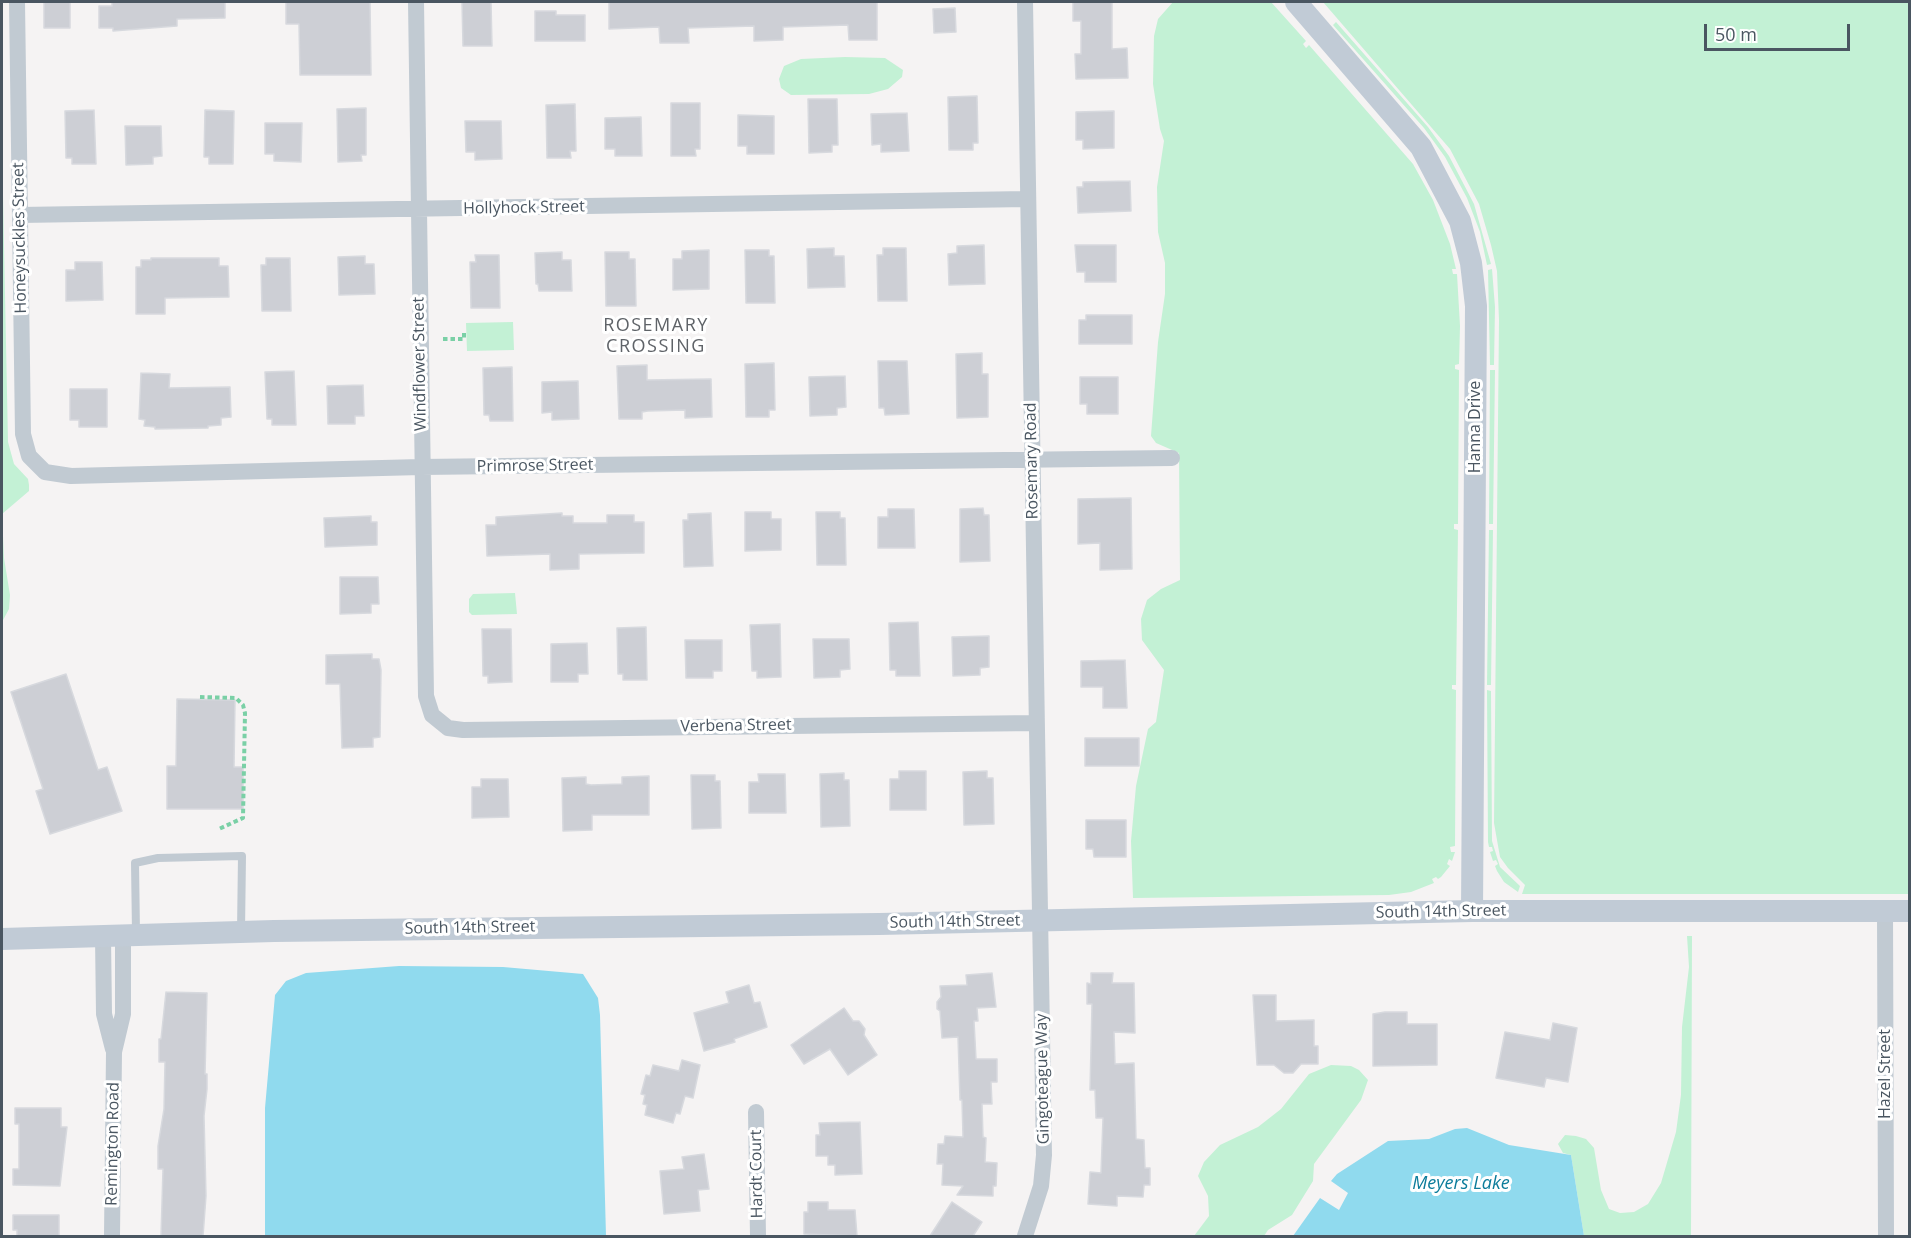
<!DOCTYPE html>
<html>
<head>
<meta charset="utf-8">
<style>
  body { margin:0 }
  #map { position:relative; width:1911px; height:1238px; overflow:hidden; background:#f5f3f3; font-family:"Open Sans",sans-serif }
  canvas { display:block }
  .frame { position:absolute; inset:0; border:3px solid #4a5661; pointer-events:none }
  .scale { position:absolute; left:1704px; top:24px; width:146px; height:27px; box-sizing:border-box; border:3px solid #4a5661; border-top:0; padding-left:8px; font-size:18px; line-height:21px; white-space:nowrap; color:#4a5661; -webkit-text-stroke:4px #fff; paint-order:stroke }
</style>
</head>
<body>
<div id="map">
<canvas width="1911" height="1238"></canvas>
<div class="frame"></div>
<div class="scale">50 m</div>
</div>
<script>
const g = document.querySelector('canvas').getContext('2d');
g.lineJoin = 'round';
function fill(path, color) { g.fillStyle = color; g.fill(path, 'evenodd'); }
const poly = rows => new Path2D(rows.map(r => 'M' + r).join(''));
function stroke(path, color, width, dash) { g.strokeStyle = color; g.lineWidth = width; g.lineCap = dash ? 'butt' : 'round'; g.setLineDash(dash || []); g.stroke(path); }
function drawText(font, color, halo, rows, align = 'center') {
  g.font = font + ' "Open Sans",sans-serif'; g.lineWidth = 6; g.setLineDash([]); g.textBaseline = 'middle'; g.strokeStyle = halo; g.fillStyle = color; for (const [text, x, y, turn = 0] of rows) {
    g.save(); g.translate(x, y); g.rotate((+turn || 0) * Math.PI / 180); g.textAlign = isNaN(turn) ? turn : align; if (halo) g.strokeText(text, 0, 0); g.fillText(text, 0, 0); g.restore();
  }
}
const green = poly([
  [1173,2,1271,2,1306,41,1303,44,1306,48,1309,45,1413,164,1433,200,1450,244,1456,269,1452,269,1453,274,1457,274,1460,326,1459,364,1455,365,1455,369,1459,370,1458,524,1454,524,1454,529,1458,530,1456,685,1452,685,1452,689,1456,690,1455,846,1450,847,1451,852,1455,852,1452,861,1449,859,1447,864,1450,866,1441,877,1438,879,1436,877,1432,879,1434,883,1411,892,1389,895,1133,898,1131,841,1136,786,1148,729,1156,722,1164,670,1142,640,1141,619,1147,600,1161,589,1180,580,1179,453,1156,443,1151,436,1158,342,1165,294,1165,263,1158,232,1157,187,1164,141,1160,129,1153,84,1154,36,1158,19],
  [1323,2,1909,2,1909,894,1522,894,1525,885,1508,868,1500,857,1494,823,1499,320,1497,271,1491,245,1479,204,1450,149],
  [1336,22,1428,127,1449,156,1474,204,1491,264,1487,265,1480,232,1467,198,1445,157,1424,128,1333,25],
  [845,57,885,58,903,70,902,77,888,89,869,94,791,95,781,88,779,79,784,66,801,59],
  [2,146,8,442,14,464,28,479,29,485,29,491,2,514,4,558,10,595,9,609,2,622],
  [1492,269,1495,307,1494,365,1490,365,1488,270],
  [513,322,514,350,467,351,466,323],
  [1490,370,1495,370,1493,524,1489,524],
  [1489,530,1493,530,1491,685,1487,685],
  [515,593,517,614,472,615,469,612,469,599,473,594],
  [1487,690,1491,691,1492,841,1500,867,1520,886,1518,892,1504,882,1497,871,1495,866,1498,864,1496,860,1493,861,1490,852,1493,851,1492,847,1489,847,1488,842],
  [1687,936,1692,936,1691,1236,1584,1236,1571,1155,1563,1153,1558,1144,1565,1135,1576,1136,1586,1139,1594,1148,1601,1190,1609,1209,1620,1213,1634,1212,1648,1204,1661,1183,1676,1132,1681,1095,1682,1027,1689,967],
  [1331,1065,1351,1066,1359,1070,1368,1080,1361,1100,1314,1164,1313,1181,1292,1215,1268,1230,1264,1236,1194,1236,1209,1216,1208,1196,1198,1176,1204,1162,1220,1145,1258,1127,1281,1109,1309,1074]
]);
const water = poly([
  [399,966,503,967,583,974,598,998,600,1015,606,1236,265,1236,265,1108,275,995,286,981,306,973],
  [1467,1128,1509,1145,1571,1155,1584,1236,1293,1236,1320,1198,1339,1210,1348,1193,1331,1181,1337,1174,1388,1141,1429,1139,1455,1129]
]);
const building = poly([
  [44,2,70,2,70,28,44,28,44,2],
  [112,2,225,2,225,18,177,19,177,26,113,31,113,28,99,28,99,6,112,6,112,2],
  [286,2,370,2,371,75,300,75,299,24,286,24,286,2],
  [462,2,491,2,492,46,463,46,462,2],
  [609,2,877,2,877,40,849,40,848,25,783,27,783,40,754,41,754,26,688,28,689,43,660,43,659,27,609,29,609,2],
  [1073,2,1112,2,1112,49,1127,48,1128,78,1076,79,1075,54,1081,54,1081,21,1073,21,1073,2],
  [955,8,956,32,934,33,933,9,955,8],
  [535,11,556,11,556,15,585,15,585,41,535,41,535,11],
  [977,96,978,143,973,143,973,150,949,150,948,97,977,96],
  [808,99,837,99,838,145,832,145,832,152,809,153,808,99],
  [671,103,700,103,700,149,695,149,696,156,671,156,671,103],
  [575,104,576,151,570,151,571,158,547,158,546,105,575,104],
  [366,108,366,155,361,155,362,161,338,162,337,109,366,108],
  [94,110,96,164,72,164,72,158,66,158,65,111,94,110],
  [205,110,234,111,233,164,209,164,209,157,204,157,205,110],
  [1114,111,1114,148,1083,149,1083,140,1076,140,1076,112,1114,111],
  [907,113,909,151,881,152,881,144,872,145,871,114,907,113],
  [738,115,774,116,774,154,747,154,747,146,738,146,738,115],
  [641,117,642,156,615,156,615,149,605,149,605,118,641,117],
  [465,121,501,121,502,159,475,160,475,152,466,152,465,121],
  [265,123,302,123,301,162,274,161,274,154,265,154,265,123],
  [125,126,161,126,162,156,153,157,153,164,126,165,125,126],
  [1130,181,1131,211,1078,213,1077,187,1083,187,1083,182,1130,181],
  [984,245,985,284,949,285,948,254,957,253,957,246,984,245],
  [1075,245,1116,245,1116,282,1085,282,1085,272,1077,272,1075,245],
  [834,248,834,256,844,256,845,287,808,288,807,249,834,248],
  [883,248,906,248,907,301,878,301,877,255,883,255,883,248],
  [709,250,709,289,673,290,673,259,682,259,682,251,709,250],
  [745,250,769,250,769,256,774,256,775,303,746,303,745,250],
  [562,252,562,260,571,260,572,291,539,291,538,284,536,284,535,253,562,252],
  [605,252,629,252,629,259,635,259,636,306,606,306,605,252],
  [475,255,499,255,500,308,471,308,470,262,476,262,475,255],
  [365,256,365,264,374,264,375,294,339,295,338,257,365,256],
  [151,258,219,258,219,266,228,266,229,297,165,298,165,314,136,314,136,267,141,267,141,260,151,260,151,258],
  [266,258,290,258,291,311,262,311,261,265,266,265,266,258],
  [75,262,102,262,103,300,66,301,66,270,75,270,75,262],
  [1086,315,1132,315,1132,344,1079,344,1079,320,1086,320,1086,315],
  [982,353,982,374,988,374,988,417,957,418,956,354,982,353],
  [878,361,907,361,909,414,885,415,884,408,879,408,878,361],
  [774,363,775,410,769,410,769,417,746,417,745,364,774,363],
  [647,365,647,380,711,379,712,417,685,418,685,410,648,411,642,412,642,419,619,419,617,366,647,365],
  [512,367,513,421,490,421,489,415,484,415,483,368,512,367],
  [294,371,296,425,272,425,272,419,267,419,265,372,294,371],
  [141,373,170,374,169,388,230,387,231,417,221,418,221,425,208,426,208,428,155,429,155,427,144,426,145,420,139,419,141,373],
  [845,376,846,407,837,408,837,415,810,416,809,377,845,376],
  [1080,377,1118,377,1118,414,1087,414,1087,404,1080,404,1080,377],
  [578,381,579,419,552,420,552,412,542,413,542,382,578,381],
  [363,385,364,416,355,416,355,424,328,424,327,386,363,385],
  [70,389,107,389,107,427,79,427,79,420,70,420,70,389],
  [1131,498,1132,569,1100,570,1100,543,1078,544,1078,499,1131,498],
  [983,508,984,515,989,515,990,561,960,562,960,509,983,508],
  [888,509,914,509,915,548,878,548,878,517,888,517,888,509],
  [745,512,771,512,771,519,781,519,781,550,745,551,745,512],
  [816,512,840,512,840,518,845,518,846,565,817,565,816,512],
  [562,513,562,516,573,516,573,523,607,523,607,515,634,515,634,522,644,522,644,553,579,554,579,569,550,570,550,554,487,556,486,525,496,525,496,517,562,513],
  [711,513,713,566,684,567,683,520,688,520,688,514,711,513],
  [371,516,371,522,377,522,377,545,325,547,324,518,371,516],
  [340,577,378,577,379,604,371,604,371,613,340,614,340,577],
  [918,622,920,676,896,676,896,670,890,670,889,623,918,622],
  [780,624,781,677,757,678,757,671,752,671,750,625,780,624],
  [646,627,647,680,623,680,623,674,618,674,617,628,646,627],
  [482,629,511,629,512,682,488,683,488,676,483,676,482,629],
  [989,636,989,667,980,668,980,675,953,676,952,637,989,636],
  [813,639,849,639,850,669,840,670,840,677,814,678,813,639],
  [685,640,722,640,722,671,713,671,713,678,686,678,685,640],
  [587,643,588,674,578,674,578,682,551,682,551,644,587,643],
  [372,654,372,659,379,659,381,670,380,737,373,738,373,747,342,748,340,684,326,684,326,655,372,654],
  [1125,660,1127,708,1103,708,1103,687,1081,687,1081,661,1125,660],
  [66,674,98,770,107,767,122,811,50,834,36,791,43,789,11,692,66,674],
  [177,699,235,700,234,767,243,767,243,809,167,809,167,766,176,766,177,699],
  [1085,738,1139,738,1139,766,1085,766,1085,738],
  [899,771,926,771,926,810,890,810,890,779,899,779,899,771],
  [987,771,987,778,993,778,994,824,964,825,963,772,987,771],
  [844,773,844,780,849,780,850,826,821,827,820,774,844,773],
  [758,774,785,774,786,813,749,813,749,782,759,782,758,774],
  [691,775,715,775,715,781,720,781,721,828,692,829,691,775],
  [649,776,649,815,592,815,592,830,563,831,562,778,586,777,586,784,591,785,622,784,622,777,649,776],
  [481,779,508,779,509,817,472,818,472,787,481,787,481,779],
  [1086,820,1126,820,1126,857,1094,857,1093,849,1086,849,1086,820],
  [992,973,996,1007,977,1008,978,1021,974,1021,976,1059,997,1059,997,1082,991,1082,992,1104,982,1104,983,1137,986,1138,985,1162,997,1163,996,1186,993,1186,993,1196,957,1195,963,1186,942,1185,943,1164,937,1164,938,1144,944,1144,945,1136,963,1137,962,1100,960,1100,958,1037,942,1038,940,1011,937,1009,937,1002,941,997,940,986,967,985,966,975,992,973],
  [1091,973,1113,973,1112,983,1134,983,1135,1033,1114,1032,1115,1064,1134,1063,1136,1139,1144,1140,1145,1168,1150,1168,1150,1185,1144,1185,1143,1197,1117,1196,1117,1206,1088,1204,1090,1172,1101,1173,1103,1118,1096,1118,1095,1090,1090,1090,1092,1004,1087,1004,1087,983,1091,984,1091,973],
  [749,985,754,1003,760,1002,767,1027,734,1039,735,1042,704,1051,694,1013,729,1003,726,992,749,985],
  [166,992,207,993,205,1074,207,1074,207,1089,204,1116,206,1196,203,1236,161,1236,163,1169,158,1169,158,1146,164,1109,165,1062,159,1062,159,1039,161,1039,166,992],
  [1253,995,1276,995,1276,1021,1314,1020,1314,1046,1318,1046,1318,1064,1301,1064,1293,1073,1284,1073,1274,1065,1257,1065,1253,995],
  [844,1008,853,1021,859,1021,865,1029,864,1035,877,1055,848,1075,830,1049,804,1064,791,1045,844,1008],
  [1385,1012,1407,1012,1407,1024,1437,1024,1437,1065,1373,1066,1373,1014,1385,1012],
  [1553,1023,1577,1028,1568,1082,1546,1078,1544,1087,1496,1078,1505,1032,1550,1040,1553,1023],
  [682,1060,700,1065,693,1098,685,1096,680,1114,676,1113,673,1123,645,1115,647,1105,643,1104,645,1095,641,1094,646,1075,650,1076,653,1065,679,1071,682,1060],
  [15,1108,61,1108,61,1127,67,1127,60,1186,13,1185,13,1169,19,1169,19,1124,15,1124,15,1108],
  [860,1122,862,1174,835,1175,835,1165,828,1165,828,1156,816,1156,816,1135,820,1135,819,1123,860,1122],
  [704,1154,709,1189,698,1190,700,1211,664,1214,660,1171,684,1169,682,1157,704,1154],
  [808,1202,828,1202,828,1210,855,1210,857,1236,804,1234,804,1212,808,1212,808,1202],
  [952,1202,982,1222,973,1236,930,1236,952,1202],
  [13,1215,59,1215,59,1236,17,1236,17,1230,13,1230,13,1215]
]);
const path = poly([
  [443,339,464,339,464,333],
  [200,697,236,698,243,705,245,713,243,818,219,829]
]);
const lane = poly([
  [136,933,135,863,158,858,242,856,241,931]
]);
const street = poly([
  [17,2,23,434,29,456,45,472,71,476,421,467,1172,458],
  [416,2,426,696,432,715,448,728,463,730,1036,723],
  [20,215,1027,199],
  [1885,911,1886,1236],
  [103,937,104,1014,113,1049],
  [756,1112,758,1236],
  [112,1236,114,1052,123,1014,123,936],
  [1025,1236,1041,1186,1044,1155,1025,2]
]);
const secondary = poly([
  [1296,2,1421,147,1460,221,1471,263,1476,306,1472,911],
  [2,939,274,931,879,924,1472,911,1910,911]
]);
const streetNames = [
  ["Hollyhock Street",524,208,-1],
  ["Honeysuckles Street",20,238,-91],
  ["Windflower Street",420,364,-91],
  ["Hanna Drive",1475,427,-90],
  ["Rosemary Road",1032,461,-91],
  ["Primrose Street",535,466,-1],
  ["Verbena Street",736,726,-1],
  ["South 14th Street",1441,912,-1],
  ["South 14th Street",955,922,-1],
  ["South 14th Street",470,928,-1],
  ["Hazel Street",1885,1074,-90],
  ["Gingoteague Way",1043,1079,-91],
  ["Remington Road",113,1144,-89],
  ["Hardt Court",757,1174,-91]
];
const neighbourhoodNames = [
  ["ROSEMARY",656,326],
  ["CROSSING",656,347]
];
const waterNames = [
  ["Meyers Lake",1461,1184]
];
fill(green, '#c3f1d5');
fill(water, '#90daee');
fill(building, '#cdcfd5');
stroke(building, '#d7d9de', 1.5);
stroke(path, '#7ad0a6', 4, [4.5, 3]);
stroke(lane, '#c1cad2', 8);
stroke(street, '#c1cad2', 16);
stroke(secondary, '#c1cbd6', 22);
drawText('16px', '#4a5661', '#fff', streetNames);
g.letterSpacing = '1.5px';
drawText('18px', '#5f6368', '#fff', neighbourhoodNames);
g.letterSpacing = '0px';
drawText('italic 18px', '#0c7c9b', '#fff', waterNames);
</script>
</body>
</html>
